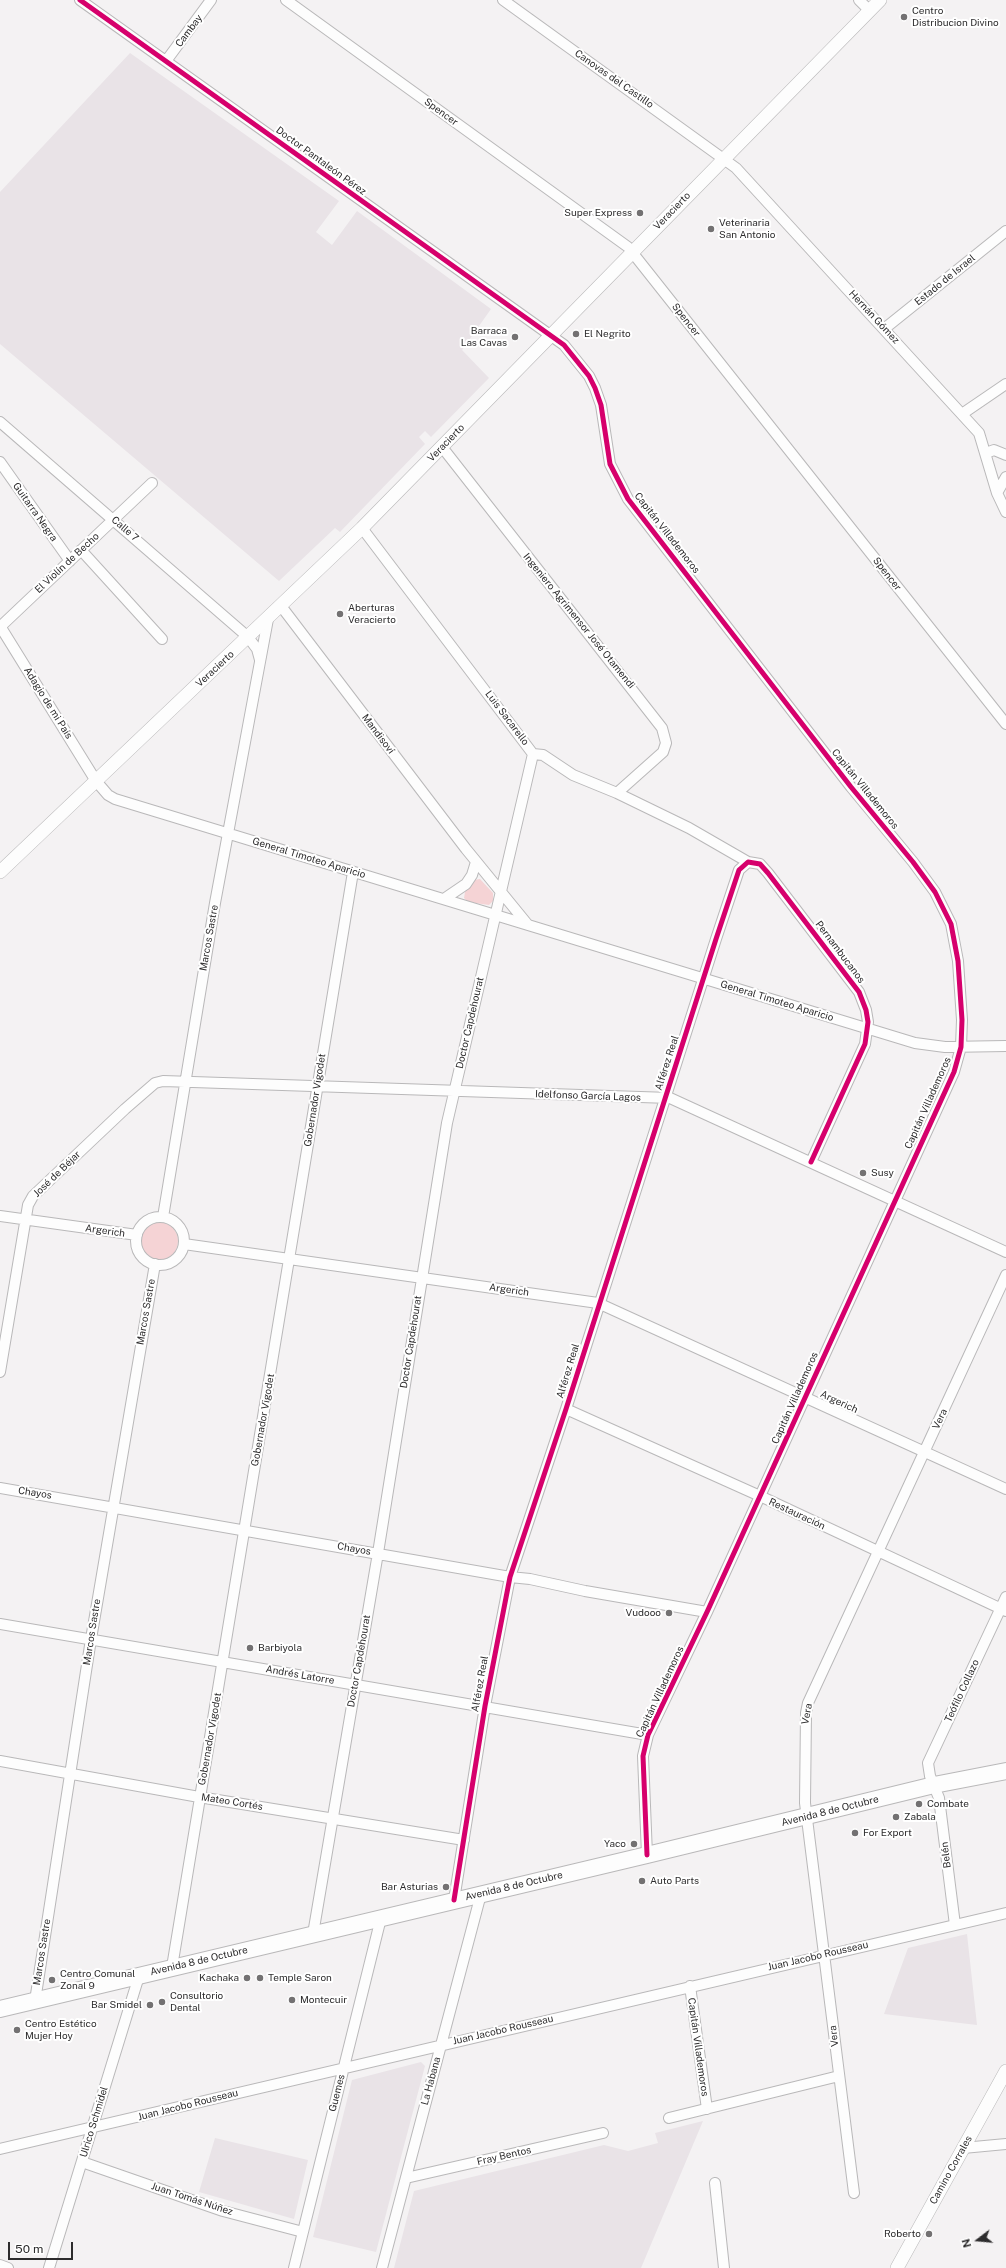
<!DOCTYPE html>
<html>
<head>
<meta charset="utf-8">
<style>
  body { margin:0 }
  #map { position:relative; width:1006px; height:2268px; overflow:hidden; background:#f4f2f3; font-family:"Public Sans",sans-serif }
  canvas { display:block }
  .north { position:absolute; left:958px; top:2220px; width:40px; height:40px; -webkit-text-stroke:3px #fff; paint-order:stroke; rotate:254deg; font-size:11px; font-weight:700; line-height:16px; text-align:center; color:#2d2c2d }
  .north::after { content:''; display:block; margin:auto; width:14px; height:18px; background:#2d2c2d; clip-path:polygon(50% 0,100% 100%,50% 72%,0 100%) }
  .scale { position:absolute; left:8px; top:2242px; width:65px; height:18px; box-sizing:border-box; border:2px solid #2d2c2d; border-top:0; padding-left:5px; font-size:12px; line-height:14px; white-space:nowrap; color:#2d2c2d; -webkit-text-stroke:3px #fff; paint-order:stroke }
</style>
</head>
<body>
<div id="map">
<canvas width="1006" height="2268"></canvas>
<div class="north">N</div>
<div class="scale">50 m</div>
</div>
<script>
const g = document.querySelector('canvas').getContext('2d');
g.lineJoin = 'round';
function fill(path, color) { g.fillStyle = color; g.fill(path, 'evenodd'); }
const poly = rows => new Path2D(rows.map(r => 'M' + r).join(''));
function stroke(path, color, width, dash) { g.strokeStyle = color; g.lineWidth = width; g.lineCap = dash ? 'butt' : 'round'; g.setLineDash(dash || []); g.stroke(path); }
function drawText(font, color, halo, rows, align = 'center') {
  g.font = font + ' "Public Sans",sans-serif'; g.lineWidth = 4; g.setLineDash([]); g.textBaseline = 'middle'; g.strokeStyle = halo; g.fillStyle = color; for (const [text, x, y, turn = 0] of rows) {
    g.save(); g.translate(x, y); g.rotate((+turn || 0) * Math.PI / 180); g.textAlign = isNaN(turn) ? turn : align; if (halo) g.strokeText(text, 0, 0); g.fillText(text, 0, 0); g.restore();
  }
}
const built = poly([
  [130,53,339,201,316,232,332,245,357,211,491,309,462,350,489,378,431,437,425,431,419,437,425,444,340,532,335,528,279,581,0,344,0,192],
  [967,1934,977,2025,884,2014,908,1948],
  [421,2062,425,2066,376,2252,313,2237,352,2080],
  [703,2121,641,2268,394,2268,414,2191,604,2145,628,2151,658,2143,655,2133],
  [215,2138,308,2160,294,2219,199,2192]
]);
const green = poly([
  [480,879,493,893,493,901,489,905,468,902,464,898,465,892,474,880],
  '140 1241a19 19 0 1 1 38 0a19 19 0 1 1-38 0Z'
]);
const minor = poly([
  [80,0,564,345,589,376,595,388,601,405,610,464,628,499,851,787,913,862,935,892,951,924,958,961,962,1020,961,1047,954,1072,707,1612,648,1735,643,1756,647,1855],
  [286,0,628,247,1006,724],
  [503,0,736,168,979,433,997,493,1006,512],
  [859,0,869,10],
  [166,61,211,0],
  [884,329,1006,231],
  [962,414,1006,384],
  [0,422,248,637,257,649,260,660],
  [442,447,662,728,666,743,663,752,617,793],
  [986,453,994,450,1006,455],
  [0,462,70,561],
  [997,493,1006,477],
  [362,528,533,754],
  [81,550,162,639],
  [281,606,466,849,528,925],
  [0,626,96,781,108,795,115,799,915,1043,945,1047,1006,1046],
  [0,627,152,483],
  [533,754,543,755,573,775,617,793,689,828,748,862],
  [444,899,466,884,472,875,476,862],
  [0,1216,137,1235],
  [163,1217,215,903,268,619],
  '136 1241a24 24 0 1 1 48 0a24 24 0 1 1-48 0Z',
  [184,1244,598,1303,1006,1489],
  [0,1372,28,1205,33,1196,125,1109,155,1083,163,1081,670,1098,1006,1252],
  [566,1409,760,1496,1006,1611],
  [0,1488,510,1577,530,1579,585,1591,707,1612],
  [0,1624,648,1735],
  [0,1761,199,1797,464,1840],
  [454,1900,485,1706,510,1577,566,1409,716,939,739,870,748,862,760,864,768,873,859,992,866,1010,868,1022,865,1044,811,1162],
  [955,1925,939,1798,930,1776,928,1763,1006,1597],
  [313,1934,378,1553,447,1123,533,754],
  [172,1967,353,872],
  [690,1986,707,2109],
  [35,2001,91,1639,155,1264],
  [669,2118,839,2076],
  [963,2148,1006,2144],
  [0,2149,1006,1913],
  [82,2162,223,2211,303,2232],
  [406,2178,603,2133],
  [715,2183,724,2268],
  [854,2193,805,1803,806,1713,808,1703,1006,1275],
  [0,2265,8,2268],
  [49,2268,139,1976],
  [294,2268,381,1918],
  [382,2268,481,1894]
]);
const tertiary = poly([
  [0,872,362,528,880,0],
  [897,2268,1006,2071]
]);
const primary = poly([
  [0,2009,647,1855,934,1785,1006,1771]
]);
const cycleway = poly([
  [80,0,564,345,589,376,595,388,601,405,610,464,628,499,851,787,913,862,935,892,951,924,958,961,962,1020,961,1047,954,1072,707,1612,648,1735,643,1756,647,1855],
  [454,1900,485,1706,510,1577,566,1409,716,939,739,870,748,862,760,864,768,873,859,992,866,1010,868,1022,865,1044,811,1162]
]);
const markers = [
  [904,17,4,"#737172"],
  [640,213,4,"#737172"],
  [711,229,4,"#737172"],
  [576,334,4,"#737172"],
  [515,337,4,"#737172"],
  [340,614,4,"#737172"],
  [863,1173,4,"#737172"],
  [669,1613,4,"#737172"],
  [250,1648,4,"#737172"],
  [919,1804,4,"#737172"],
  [896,1817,4,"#737172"],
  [855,1833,4,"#737172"],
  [634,1844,4,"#737172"],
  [642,1881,4,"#737172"],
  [446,1887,4,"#737172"],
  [247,1978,4,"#737172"],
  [260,1978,4,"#737172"],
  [52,1980,4,"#737172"],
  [292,2000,4,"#737172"],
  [162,2002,4,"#737172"],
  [150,2005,4,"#737172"],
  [17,2030,4,"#737172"],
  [929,2234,4,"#737172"]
];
const poiNames = [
  ["Centro",912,11],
  ["Distribucion Divino",912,23],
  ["Super Express",632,213,"right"],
  ["Veterinaria",719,223],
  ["San Antonio",719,235],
  ["Barraca",507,331,"right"],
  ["Las Cavas",507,343,"right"],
  ["El Negrito",584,334],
  ["Aberturas",348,608],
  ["Veracierto",348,620],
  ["Susy",871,1173],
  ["Vudooo",661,1613,"right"],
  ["Barbiyola",258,1648],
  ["Combate",927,1804],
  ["Zabala",904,1817],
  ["For Export",863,1833],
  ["Yaco",626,1844,"right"],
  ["Auto Parts",650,1881],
  ["Bar Asturias",438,1887,"right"],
  ["Centro Comunal",60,1974],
  ["Zonal 9",60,1986],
  ["Kachaka",239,1978,"right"],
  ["Temple Saron",268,1978],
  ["Consultorio",170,1996],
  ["Dental",170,2008],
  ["Montecuir",300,2000],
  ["Bar Smidel",142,2005,"right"],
  ["Centro Estético",25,2024],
  ["Mujer Hoy",25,2036],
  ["Roberto",921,2234,"right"]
];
const streetNames = [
  ["Cambay",189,31,-53],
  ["Canovas del Castillo",614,79,35],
  ["Spencer",441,112,36],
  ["Doctor Pantaleón Pérez",321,161,36],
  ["Veracierto",672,211,-46],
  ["Estado de Israel",945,280,-39],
  ["Hernán Gómez",874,317,47],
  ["Spencer",686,320,52],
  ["Veracierto",446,443,-46],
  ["Guitarra Negra",35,512,55],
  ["Calle 7",125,529,41],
  ["Capitán Villademoros",667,533,52],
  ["El Violín de Becho",67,563,-43],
  ["Spencer",887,574,52],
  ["Ingeniero Agrimensor José Otamendi",579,621,51],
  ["Veracierto",215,669,-43],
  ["Adagio de mi País",48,703,58],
  ["Luis Sacarello",507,718,53],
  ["Mandisoví",378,734,53],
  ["Capitán Villademoros",865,789,51],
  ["General Timoteo Aparicio",309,858,17],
  ["Marcos Sastre",209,938,-80],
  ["Pernambucanos",840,952,53],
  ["General Timoteo Aparicio",777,1001,17],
  ["Doctor Capdehourat",470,1023,-77],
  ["Alférez Real",667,1063,-72],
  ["Idelfonso García Lagos",588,1096,2],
  ["Gobernador Vigodet",315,1100,-81],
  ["Capitán Villademoros",928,1103,-66],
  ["José de Béjar",57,1174,-44],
  ["Argerich",105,1231,8],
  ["Argerich",509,1290,8],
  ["Marcos Sastre",146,1312,-80],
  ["Doctor Capdehourat",411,1342,-81],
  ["Alférez Real",568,1371,-73],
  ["Capitán Villademoros",795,1398,-66],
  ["Argerich",839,1402,25],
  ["Vera",940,1419,-65],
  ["Gobernador Vigodet",263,1420,-80],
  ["Chayos",35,1493,9],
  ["Restauración",797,1514,25],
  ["Chayos",354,1549,10],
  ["Marcos Sastre",92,1632,-81],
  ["Doctor Capdehourat",359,1661,-80],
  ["Andrés Latorre",300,1675,10],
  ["Alférez Real",480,1684,-80],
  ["Teófilo Collazo",962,1691,-65],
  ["Capitán Villademoros",660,1692,-65],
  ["Vera",807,1714,-79],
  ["Gobernador Vigodet",210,1739,-80],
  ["Mateo Cortés",232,1802,9],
  ["Avenida 8 de Octubre",830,1811,-14],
  ["Belén",946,1855,-97],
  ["Avenida 8 de Octubre",514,1886,-13],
  ["Marcos Sastre",42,1952,-81],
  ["Juan Jacobo Rousseau",818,1956,-13],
  ["Avenida 8 de Octubre",199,1961,-13],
  ["Juan Jacobo Rousseau",503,2030,-13],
  ["Vera",834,2036,-97],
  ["Capitán Villademoros",698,2047,82],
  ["La Habana",431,2081,-75],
  ["Guemes",337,2093,-76],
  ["Juan Jacobo Rousseau",188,2105,-14],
  ["Ulrico Schmidel",94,2122,-73],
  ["Fray Bentos",504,2156,-13],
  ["Camino Corrales",951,2170,-61],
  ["Juan Tomás Núñez",192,2199,18]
];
fill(built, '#e9e3e7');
fill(green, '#f5d3d5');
stroke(minor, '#b9b8b9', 12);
stroke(tertiary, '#b9b8b9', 14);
stroke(primary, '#b9b8b9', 18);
stroke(minor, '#fdfdfd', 10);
stroke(tertiary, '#fdfdfd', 13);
stroke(primary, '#fdfdfd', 16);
stroke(cycleway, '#d6006c', 5);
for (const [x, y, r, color] of markers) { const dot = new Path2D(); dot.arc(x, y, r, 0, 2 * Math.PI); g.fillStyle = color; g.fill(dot); stroke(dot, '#fff', 1.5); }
drawText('10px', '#2d2c2d', '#fff', poiNames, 'left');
drawText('10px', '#2d2c2d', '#fff', streetNames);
</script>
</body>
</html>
